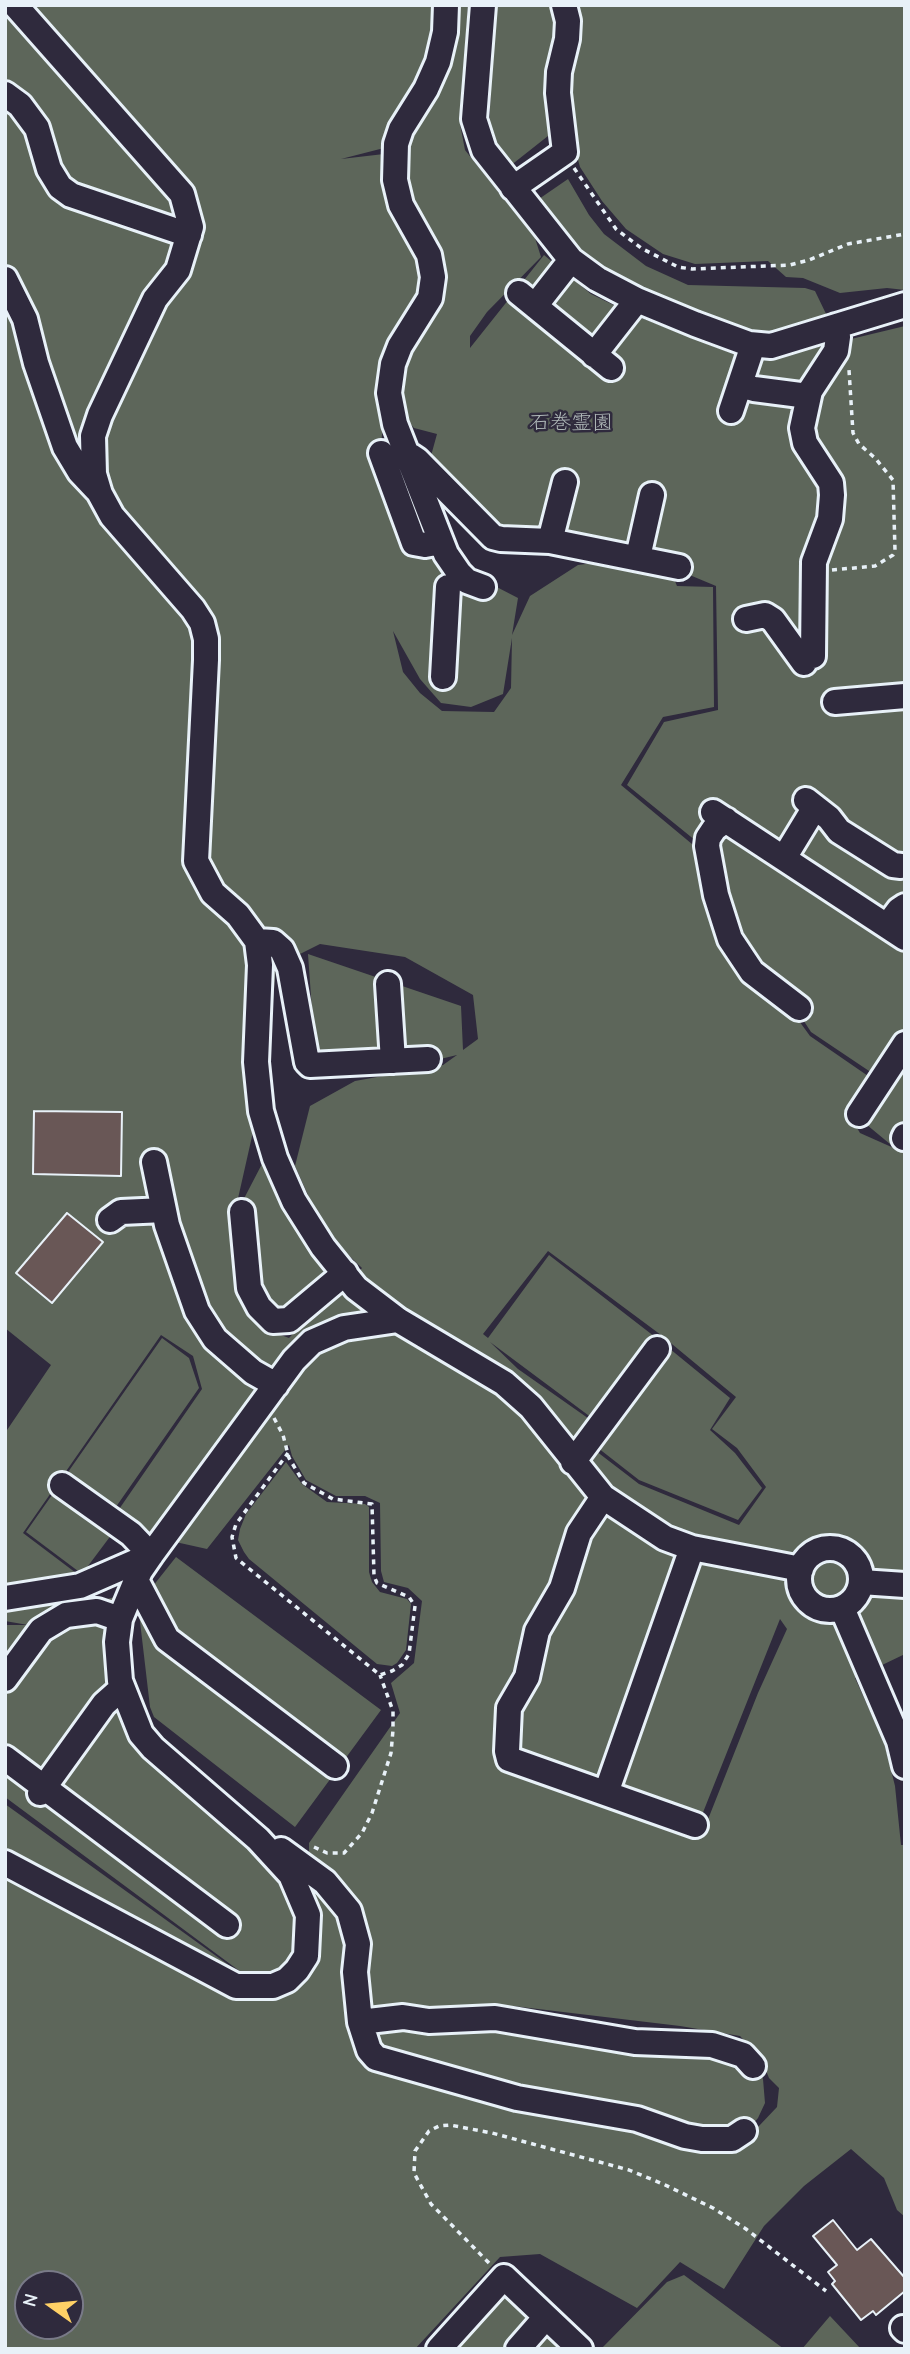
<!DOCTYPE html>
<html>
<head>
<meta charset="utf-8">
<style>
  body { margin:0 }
  #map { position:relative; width:910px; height:2354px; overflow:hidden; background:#2f2a3d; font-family:"Comic Neue",sans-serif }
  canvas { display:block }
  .frame { position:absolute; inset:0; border:7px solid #e8f1f8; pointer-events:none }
  .north { position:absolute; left:14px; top:2270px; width:70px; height:70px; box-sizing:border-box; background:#2f2a3d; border:2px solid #797a88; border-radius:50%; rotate:285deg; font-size:19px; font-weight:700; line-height:28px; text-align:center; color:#e8f1f8 }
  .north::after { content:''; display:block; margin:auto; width:24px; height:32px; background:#ffd166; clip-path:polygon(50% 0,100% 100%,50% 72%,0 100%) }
</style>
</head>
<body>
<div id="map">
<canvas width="910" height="2354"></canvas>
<div class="frame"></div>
<div class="north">N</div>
</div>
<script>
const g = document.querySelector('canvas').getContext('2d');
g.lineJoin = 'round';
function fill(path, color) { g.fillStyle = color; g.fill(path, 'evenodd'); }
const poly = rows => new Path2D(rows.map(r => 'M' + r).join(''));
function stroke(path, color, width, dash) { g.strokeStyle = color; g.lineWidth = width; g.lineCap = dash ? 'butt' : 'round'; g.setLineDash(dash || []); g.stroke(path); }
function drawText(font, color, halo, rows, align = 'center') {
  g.font = font + ' "Comic Neue","Klee One",sans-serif'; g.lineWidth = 5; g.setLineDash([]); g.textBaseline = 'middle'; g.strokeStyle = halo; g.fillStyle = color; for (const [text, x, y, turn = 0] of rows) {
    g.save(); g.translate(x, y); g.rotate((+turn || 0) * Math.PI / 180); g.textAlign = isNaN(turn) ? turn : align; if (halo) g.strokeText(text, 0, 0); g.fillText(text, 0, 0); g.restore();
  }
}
const green = poly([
  [5,5,468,5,460,124,465,150,535,238,541,257,487,312,470,336,470,348,544,255,591,294,634,315,741,357,764,360,905,326,905,914,894,925,905,932,905,1654,855,1678,884,1742,895,1786,901,1845,905,1845,905,2217,897,2210,884,2178,851,2149,804,2186,764,2226,724,2289,680,2262,637,2308,540,2254,500,2257,415,2349,5,2349,5,1804,244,1976,257,1996,280,1995,302,1981,317,1954,318,1919,309,1883,309,1843,400,1713,391,1683,414,1663,422,1601,408,1588,384,1582,381,1571,380,1503,365,1496,336,1496,306,1480,292,1456,289,1445,207,1549,171,1541,140,1531,115,1515,202,1389,193,1356,161,1335,23,1533,80,1576,63,1608,33,1626,72,1607,120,1596,110,1645,113,1675,126,1717,141,1746,289,1888,297,1906,298,1930,294,1956,284,1967,268,1977,249,1978,5,1797,5,1625,28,1625,5,1621,5,1433,51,1365,5,1328],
  [384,148,402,169,408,197,434,250,447,272,443,301,419,326,402,351,395,387,399,410,414,428,437,434,426,474,474,525,496,544,554,547,680,571,716,586,718,710,664,722,627,785,701,845,713,905,727,941,749,977,798,1012,811,1032,878,1077,855,1115,896,1149,860,1133,849,1114,871,1078,810,1036,794,1014,744,980,723,945,703,885,698,849,621,785,663,717,714,707,713,587,677,586,672,574,639,567,601,562,578,565,530,596,512,635,518,598,487,582,483,595,466,589,448,572,427,527,397,448,381,445,383,424,381,369,397,326,415,304,425,285,424,263,398,211,390,189,384,154,341,159],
  [393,631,420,679,441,703,471,707,503,694,512,638,511,688,494,712,442,711,420,693,403,672],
  [320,944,405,957,473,995,478,1039,463,1050,461,1006,308,954,316,1068,432,1061,457,1055,443,1065,355,1081,310,1106,295,1166,316,1213,343,1250,362,1268,343,1290,303,1323,289,1338,257,1326,246,1303,232,1225,267,1070,276,966],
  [548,1251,661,1335,736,1397,712,1429,737,1448,766,1487,739,1525,639,1484,579,1438,592,1421,518,1369,490,1342,596,1421,584,1437,639,1480,738,1520,762,1488,735,1453,710,1430,730,1398,659,1340,549,1255,488,1338,483,1334],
  [570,1549,558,1589,546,1605,533,1633,526,1670,505,1708,502,1752,505,1761,696,1830,780,1619,787,1629,758,1693,703,1832,693,1835,608,1807,498,1764,500,1707,518,1675,529,1619,551,1590,564,1550],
  [513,2006,680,2026,740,2036,762,2061,769,2078,779,2088,777,2107,740,2146,710,2148,681,2145,631,2124,547,2111,377,2068,363,2056,348,2012,400,2010,444,2012,477,2007],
  [28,2284,70,2284,70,2326,28,2326],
  [494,5,905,5,905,290,887,288,840,293,803,278,786,277,768,261,695,264,663,254,626,229,602,201,580,167,567,121,510,166,489,133],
  [568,179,589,215,604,234,646,266,688,285,805,288,815,291,829,320,755,337,633,290,588,261,536,201],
  [263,1162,283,1205,339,1288,267,1325,237,1212],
  [162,1338,189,1358,199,1388,111,1514,121,1522,82,1574,26,1532],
  [286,1462,302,1484,327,1502,365,1504,369,1507,369,1572,372,1582,380,1592,407,1599,411,1604,406,1650,397,1663,392,1666,377,1664,249,1559,244,1552,238,1540,240,1529,246,1514],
  [176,1557,381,1710,295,1827,154,1717,150,1707,139,1613,149,1591],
  [500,2015,758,2067,763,2079,765,2103,758,2118,743,2136,375,2061,372,2017],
  [505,2271,588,2349,433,2349],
  [684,2275,784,2349,601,2349,667,2282],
  [830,2316,861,2349,802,2349]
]);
const building = poly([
  [34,1111,122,1112,121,1176,33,1174,34,1111],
  [67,1213,103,1242,52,1303,16,1273,67,1213],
  [833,2220,857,2250,871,2239,905,2278,905,2291,876,2315,873,2311,861,2320,832,2284,835,2281,828,2272,837,2265,813,2236,833,2220]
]);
const path = poly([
  [574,168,616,229,641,248,678,267,692,269,790,265,809,260,848,244,905,234],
  [832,570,875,566,893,555,895,551,893,480,875,458,859,444,853,433,849,370],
  [274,1418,283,1435,289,1458,304,1483,333,1499,372,1504,374,1576,377,1583,409,1597,415,1606,409,1654,402,1665,392,1671,380,1675,236,1558,232,1537,236,1524,288,1453],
  [314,1847,327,1853,344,1853,362,1833,372,1813,391,1753,393,1730,393,1711,380,1675],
  [489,2263,431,2204,414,2173,415,2151,429,2131,439,2126,450,2125,492,2133,629,2170,663,2184,713,2208,746,2229,826,2291]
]);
const minor = poly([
  [15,5,182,194,191,227,178,270,155,299,100,415,93,436,94,474,100,494,112,516,193,609,202,623,206,639,206,660,196,861,213,893,238,915,257,941,260,965,256,1062,261,1111,275,1158,294,1201,323,1247,356,1288,398,1320,504,1383,531,1407,603,1497,665,1538,692,1548,801,1569],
  [446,5,445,32,438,62,426,89,401,129,396,144,395,180,401,205,429,255,433,277,430,298,400,346,393,364,389,393,395,424,446,554,459,573,467,581,483,587],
  [483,5,474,119,484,150,571,260,597,279,637,300,695,324,749,344,771,346,905,305],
  [5,94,20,105,37,128,49,169,60,187,71,195,189,235],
  [513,188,565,152,558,93,559,72,567,39,568,21,564,5],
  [5,279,25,319,36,363,65,447,80,472,97,490],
  [519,293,611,368],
  [535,306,571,260],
  [594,355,637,300],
  [740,385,754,389,808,396],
  [731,411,753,345],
  [381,453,414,543,425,545,441,542],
  [411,456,417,460,493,537,501,539,550,541,679,567],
  [550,541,565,482],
  [638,557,652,495],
  [746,619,765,615,773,620,804,663],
  [813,656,814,562,830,519,832,495,831,483,805,443,802,428,810,391,836,351,838,337,836,326],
  [443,677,448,587],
  [835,702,905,696],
  [806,800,829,818,839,831,893,865,901,866],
  [713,812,905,938],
  [726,820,714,829,708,838,707,846,716,895,730,939,752,972,799,1008],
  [784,858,815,807],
  [887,926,899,910,905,906],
  [257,941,273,942,282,950,290,968,307,1062,310,1065,428,1059],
  [388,984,393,1061],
  [859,1114,905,1044],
  [904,1138,905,1136],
  [154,1162,167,1225,197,1311,215,1339,253,1372,276,1385],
  [242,1212,249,1288,259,1307,273,1321,289,1320,345,1273],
  [110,1220,121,1212,164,1210],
  [573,1462,657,1349],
  [603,1497,579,1533,562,1588,537,1631,527,1677,509,1708,507,1751,509,1759,695,1825],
  '799 1579a31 31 0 1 1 62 0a31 31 0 1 1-62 0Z',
  [136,1580,167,1639,335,1766],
  [861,1582,905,1585],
  [5,1598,80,1586,151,1555,131,1534,62,1485],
  [842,1608,899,1741,905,1766],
  [5,1679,41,1630,66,1615,97,1611,120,1619],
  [5,1758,227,1925],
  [40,1793,104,1704,122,1688],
  [606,1793,692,1548],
  [281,1850,325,1882,349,1911,358,1944,355,1972,360,2022,369,2050,376,2058,517,2098,637,2119,685,2136,702,2139,732,2139,744,2131],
  [5,1863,236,1986,273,1986,287,1980,297,1970,306,1956,308,1915,291,1875,258,1839,153,1748,141,1734,120,1681,117,1642,120,1619,140,1571,151,1555,294,1360,312,1342,344,1328,398,1320],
  [360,2022,403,2017,429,2021,495,2018,635,2042,712,2045,743,2055,753,2066],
  [903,2328,905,2330],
  [439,2349,504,2277,580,2349],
  [518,2349,546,2317]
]);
const parkNames = [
  ["石巻霊園",571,423]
];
fill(green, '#5d665a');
fill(building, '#695756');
stroke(building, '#e8f1f8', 2);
stroke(minor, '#e8f1f8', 30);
stroke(path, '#e8f1f8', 3.5, [5, 5]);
stroke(minor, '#2f2a3d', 24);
drawText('21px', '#b0b9b9', '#2f2a3d', parkNames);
</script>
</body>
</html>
